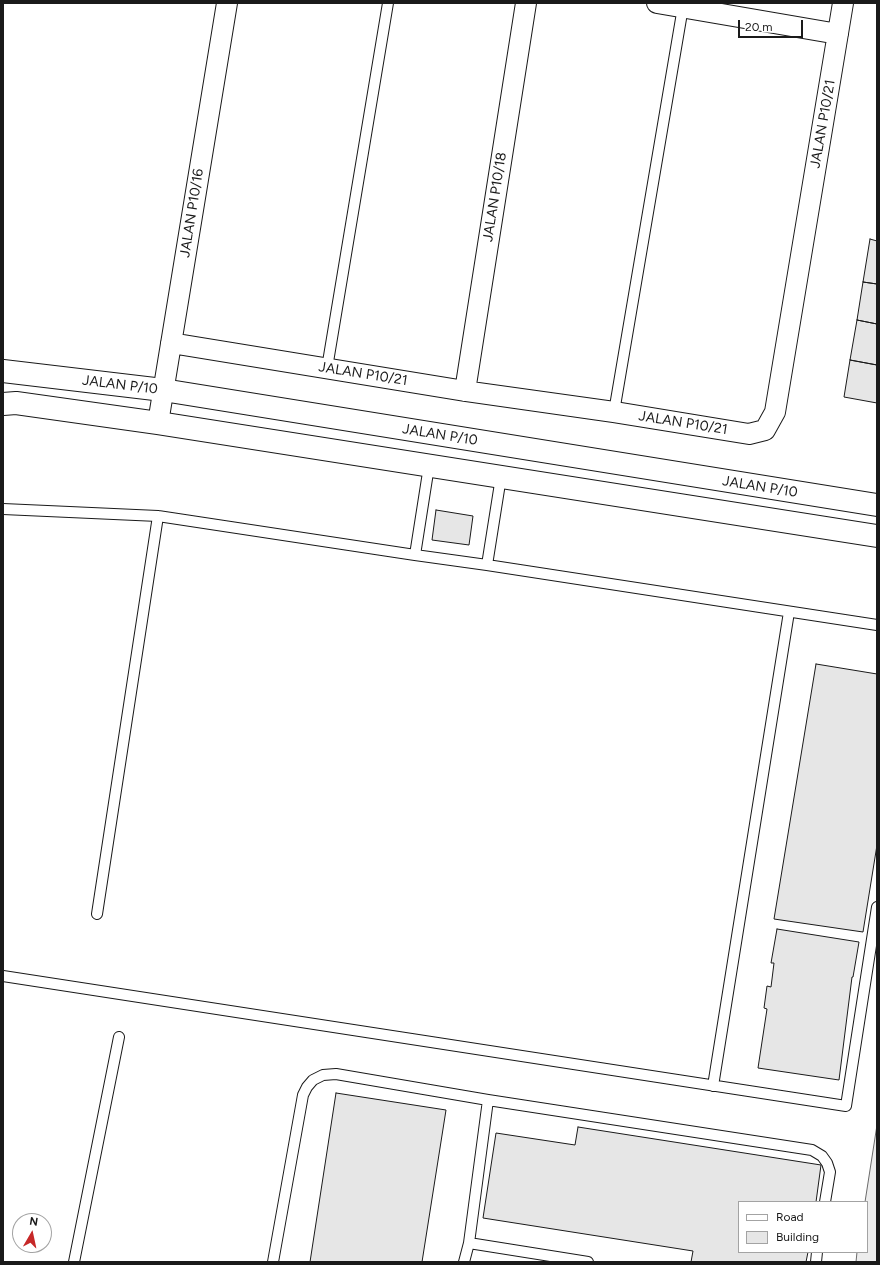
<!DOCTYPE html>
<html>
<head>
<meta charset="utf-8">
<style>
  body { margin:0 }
  #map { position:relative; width:880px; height:1265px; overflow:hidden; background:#fff; font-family:Figtree,sans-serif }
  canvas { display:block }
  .frame { position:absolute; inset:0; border:4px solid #1a1a1a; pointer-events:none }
  .legend { position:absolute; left:738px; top:1201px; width:130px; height:52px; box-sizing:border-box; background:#fff; border:1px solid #a3a3a3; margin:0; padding:5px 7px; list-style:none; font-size:12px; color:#1a1a1a }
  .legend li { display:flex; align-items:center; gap:8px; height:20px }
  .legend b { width:20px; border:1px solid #a3a3a3 }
  .north { position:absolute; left:12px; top:1213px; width:40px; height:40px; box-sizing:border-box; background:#fff; border:1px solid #a3a3a3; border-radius:50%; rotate:9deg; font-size:11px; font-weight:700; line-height:16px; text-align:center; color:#1a1a1a }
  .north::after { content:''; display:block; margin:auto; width:14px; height:18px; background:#c62828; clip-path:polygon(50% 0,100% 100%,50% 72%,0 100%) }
  .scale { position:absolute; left:738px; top:20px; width:65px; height:18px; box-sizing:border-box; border:2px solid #1a1a1a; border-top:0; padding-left:5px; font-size:12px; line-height:14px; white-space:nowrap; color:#1a1a1a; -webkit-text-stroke:3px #fff; paint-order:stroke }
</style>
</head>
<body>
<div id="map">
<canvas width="880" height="1265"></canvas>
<div class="frame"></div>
<ul class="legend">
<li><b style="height:5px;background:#fff"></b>Road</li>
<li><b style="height:11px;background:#e6e6e6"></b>Building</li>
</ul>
<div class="north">N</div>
<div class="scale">20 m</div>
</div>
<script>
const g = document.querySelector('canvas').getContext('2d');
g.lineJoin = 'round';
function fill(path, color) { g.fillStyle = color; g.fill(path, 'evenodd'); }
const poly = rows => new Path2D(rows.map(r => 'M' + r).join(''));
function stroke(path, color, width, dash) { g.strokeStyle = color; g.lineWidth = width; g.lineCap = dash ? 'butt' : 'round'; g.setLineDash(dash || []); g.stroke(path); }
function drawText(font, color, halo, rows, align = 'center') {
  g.font = font + ' Figtree,sans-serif'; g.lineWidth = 3; g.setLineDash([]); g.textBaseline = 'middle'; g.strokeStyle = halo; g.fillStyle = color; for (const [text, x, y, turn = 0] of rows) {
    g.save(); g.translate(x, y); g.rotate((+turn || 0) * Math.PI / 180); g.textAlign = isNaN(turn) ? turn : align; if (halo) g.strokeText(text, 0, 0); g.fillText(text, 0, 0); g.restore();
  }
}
const built = poly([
  [877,1125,877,1262,856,1262,857,1252,867,1252,867,1202,865,1202,877,1125]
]);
const building = poly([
  [870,239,877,241,877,284,863,282,870,239],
  [863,282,877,284,877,324,857,320,863,282],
  [857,320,877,324,877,365,850,360,857,320],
  [850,360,877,365,877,403,844,397,850,360],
  [436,510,473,516,469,545,432,540,436,510],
  [816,664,877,674,877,845,863,932,774,919,816,664],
  [777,929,859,942,853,977,852,977,839,1080,758,1068,767,1009,764,1008,767,986,771,987,774,963,771,963,777,929],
  [336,1093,446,1110,422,1262,310,1262,336,1093],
  [578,1127,821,1165,816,1202,739,1202,739,1252,808,1252,806,1262,691,1262,693,1251,483,1218,496,1133,575,1145,578,1127]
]);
const lane = poly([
  [327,368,388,3],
  [614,412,683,7],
  [501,477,487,565,877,625],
  [3,509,158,516,415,555,429,466],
  [415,555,487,565],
  [97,914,158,516],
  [3,976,846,1106,877,907],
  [713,1086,789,612],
  [469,1243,588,1262],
  [74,1262,119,1037],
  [273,1262,303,1095,307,1087,313,1080,323,1075,336,1074,488,1100,812,1150,822,1156,827,1163,830,1172,825,1202],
  [464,1262,469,1243,488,1100],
  [816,1262,817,1252]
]);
const street = poly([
  [657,3,838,34],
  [171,343,465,391,614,412,749,434,765,430,775,412,843,3],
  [465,391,526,3],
  [158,423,227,3]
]);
const secondary = poly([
  [3,371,163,390,877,505],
  [3,404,16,403,158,423,877,536]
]);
const streetNames = [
  ["JALAN P10/21",823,124,-80],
  ["JALAN P10/18",495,197,-81],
  ["JALAN P10/16",192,213,-81],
  ["JALAN P10/21",363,374,9],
  ["JALAN P/10",120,385,7],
  ["JALAN P10/21",683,423,9],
  ["JALAN P/10",440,435,9],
  ["JALAN P/10",760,487,9]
];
fill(built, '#ededed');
stroke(built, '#6a6a6a', 1);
fill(building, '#e6e6e6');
stroke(building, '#1a1a1a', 1);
stroke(lane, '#1a1a1a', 12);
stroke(street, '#1a1a1a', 22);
stroke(secondary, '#1a1a1a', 24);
stroke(lane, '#fff', 10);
stroke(street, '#fff', 20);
stroke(secondary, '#fff', 22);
drawText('14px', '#1a1a1a', '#fff', streetNames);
</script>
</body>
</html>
